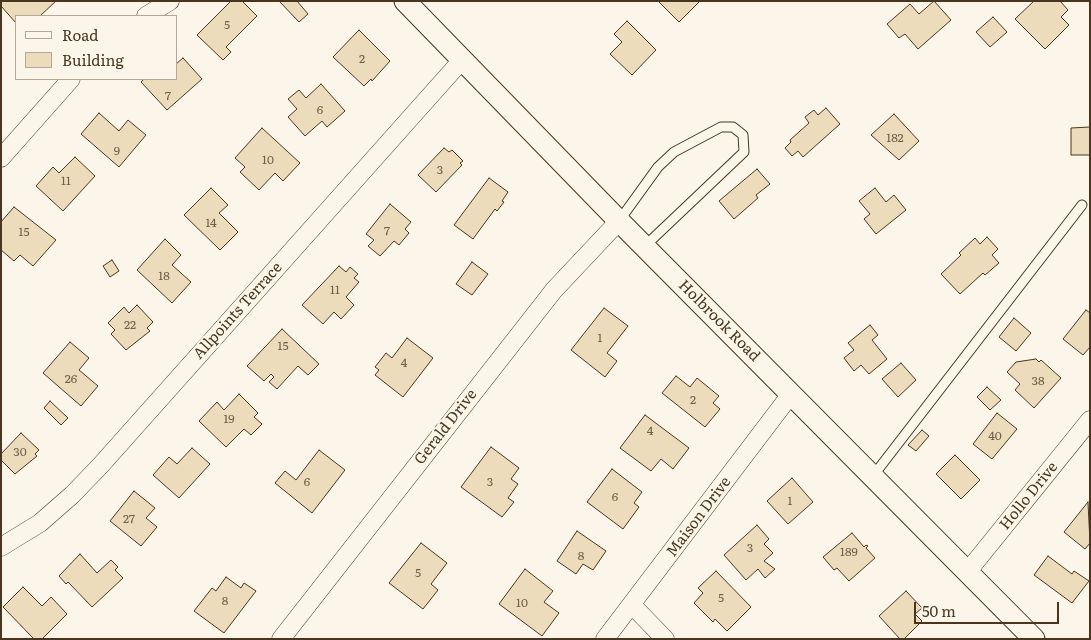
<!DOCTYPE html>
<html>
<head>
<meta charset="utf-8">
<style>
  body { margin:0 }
  #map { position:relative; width:1091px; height:640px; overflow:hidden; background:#fbf6e9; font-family:Literata,serif }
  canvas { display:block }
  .frame { position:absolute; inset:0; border:2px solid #4a3520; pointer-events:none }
  .legend { position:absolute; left:15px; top:15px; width:162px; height:65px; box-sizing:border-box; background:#fbf6e9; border:1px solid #b4a999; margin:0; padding:6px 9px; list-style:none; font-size:15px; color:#4a3520 }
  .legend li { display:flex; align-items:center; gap:10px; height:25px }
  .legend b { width:25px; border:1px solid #b4a999 }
  .scale { position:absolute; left:914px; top:602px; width:145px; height:22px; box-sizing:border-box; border:2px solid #4a3520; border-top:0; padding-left:6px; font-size:15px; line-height:18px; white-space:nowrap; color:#4a3520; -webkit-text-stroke:4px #fbf6e9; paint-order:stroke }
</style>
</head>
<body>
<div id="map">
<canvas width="1091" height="640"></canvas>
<div class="frame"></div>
<ul class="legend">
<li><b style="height:6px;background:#fbf6e9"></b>Road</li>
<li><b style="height:14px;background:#ecdcbc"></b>Building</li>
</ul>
<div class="scale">50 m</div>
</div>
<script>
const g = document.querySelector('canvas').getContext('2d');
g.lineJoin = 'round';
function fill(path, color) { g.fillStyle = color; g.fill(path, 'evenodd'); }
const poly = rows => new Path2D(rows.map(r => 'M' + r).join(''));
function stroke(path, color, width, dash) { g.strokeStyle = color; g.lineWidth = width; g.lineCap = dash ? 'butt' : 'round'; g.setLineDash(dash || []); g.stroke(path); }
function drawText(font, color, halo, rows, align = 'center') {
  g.font = font + ' Literata,serif'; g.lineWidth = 4; g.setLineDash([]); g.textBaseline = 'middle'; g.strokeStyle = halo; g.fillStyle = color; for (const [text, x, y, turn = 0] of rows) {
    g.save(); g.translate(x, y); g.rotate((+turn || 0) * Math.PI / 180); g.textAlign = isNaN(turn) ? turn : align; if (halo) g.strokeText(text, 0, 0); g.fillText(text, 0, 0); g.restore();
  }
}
const building = poly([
  [1,1,56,1,40,16,16,16,16,23,1,6,1,1],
  [231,1,242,1,257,16,226,47,231,52,223,60,197,35,231,1],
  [279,1,297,1,308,14,299,22,279,1],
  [658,1,700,1,679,22,658,1],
  [934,1,951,20,918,49,905,34,899,38,887,24,910,4,919,14,934,1],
  [1034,1,1060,1,1068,10,1061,17,1069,25,1045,49,1015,19,1034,1],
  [993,17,1007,32,990,47,976,32,993,17],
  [627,21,656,50,632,75,610,54,622,42,614,34,627,21],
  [359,30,390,61,372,81,371,79,364,86,333,57,359,30],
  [183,58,202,79,167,110,141,82,144,79,176,79,176,64,183,58],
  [321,84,345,111,327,127,322,121,305,136,288,117,297,109,288,99,299,90,306,98,321,84],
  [826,108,840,124,803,157,798,151,792,156,785,148,791,142,790,140,809,123,805,117,814,110,818,115,826,108],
  [99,113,119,131,128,120,146,135,119,167,81,134,99,113],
  [894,114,919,141,899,160,871,135,894,114],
  [1090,127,1090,155,1071,155,1071,128,1090,127],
  [262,128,300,163,283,181,275,173,259,190,240,172,245,167,235,158,262,128],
  [444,148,449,152,452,150,463,161,460,163,462,165,436,192,418,175,444,148],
  [75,157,95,176,63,211,36,186,53,167,59,173,75,157],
  [757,169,770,184,756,195,758,198,734,219,719,201,757,169],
  [489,178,508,192,502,201,504,202,497,211,495,209,473,239,454,225,489,178],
  [211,188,228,205,219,213,238,232,220,250,184,215,211,188],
  [875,188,886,202,894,195,906,210,876,234,864,219,870,214,859,201,875,188],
  [390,204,411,222,405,229,409,233,399,245,394,241,380,256,368,246,374,240,366,234,390,204],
  [14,207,56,240,33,266,20,255,14,261,1,250,1,222,14,207],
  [987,237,998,249,992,255,999,263,985,275,983,273,960,294,941,274,961,255,959,253,975,238,980,244,987,237],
  [165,239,181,255,172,265,191,282,172,303,137,270,165,239],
  [112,260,119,271,110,277,103,266,112,260],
  [472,262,488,274,472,295,456,284,472,262],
  [339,266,346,272,350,267,358,274,354,278,359,282,346,297,354,305,341,319,334,312,323,324,302,305,339,266],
  [137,305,153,322,147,328,150,331,126,350,111,334,115,330,108,323,124,307,129,313,137,305],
  [604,308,628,326,607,353,617,361,605,377,571,350,604,308],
  [1086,310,1090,313,1090,347,1083,355,1063,339,1086,310],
  [1014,318,1031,333,1016,351,999,337,1014,318],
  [870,325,878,335,872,340,887,359,869,374,861,365,854,371,844,358,854,350,848,343,870,325],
  [282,329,319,364,308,375,298,366,277,389,269,382,274,377,271,374,264,381,247,366,282,329],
  [407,338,433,358,403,397,375,375,379,370,375,367,386,353,392,358,407,338],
  [70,342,89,358,79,370,98,386,81,406,43,373,70,342],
  [1036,359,1039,362,1041,360,1061,378,1034,408,1015,390,1020,384,1007,372,1016,362,1036,359],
  [901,363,916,380,898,397,882,379,901,363],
  [676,376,690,387,697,378,719,396,713,403,720,409,705,427,662,393,676,376],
  [987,387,1001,400,990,410,977,397,987,387],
  [239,394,258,413,254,417,262,424,251,435,244,429,226,447,199,421,217,402,224,410,239,394],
  [50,401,68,418,61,425,44,408,50,401],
  [997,413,1017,429,992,459,973,444,997,413],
  [645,415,689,448,673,469,661,459,651,471,620,448,645,415],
  [922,430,929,436,916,451,908,445,922,430],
  [21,433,39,450,35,454,37,456,15,474,1,460,1,454,21,433],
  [491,447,519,468,511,479,518,484,508,498,514,502,502,517,461,487,491,447],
  [192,448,210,464,179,498,153,475,169,457,177,464,192,448],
  [319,450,345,470,312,513,275,483,285,471,296,480,319,450],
  [955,455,980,480,961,499,936,474,955,455],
  [612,469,642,492,634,503,639,507,623,529,587,502,612,469],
  [792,478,813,502,788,524,767,501,792,478],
  [134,491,155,508,146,518,157,527,141,546,110,521,134,491],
  [1088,502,1090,543,1085,549,1064,532,1088,502],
  [757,525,769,539,764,544,773,553,764,561,775,569,765,578,758,569,746,580,724,555,757,525],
  [577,531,606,551,593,570,583,564,576,574,557,561,577,531],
  [852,533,864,547,866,545,868,546,866,548,875,558,849,581,837,568,834,570,823,557,852,533],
  [421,543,447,563,431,584,438,590,423,609,389,583,421,543],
  [80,554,97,573,111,560,118,567,115,570,123,578,92,607,68,582,66,584,59,576,80,554],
  [1048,556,1072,574,1074,571,1089,581,1072,603,1034,575,1048,556],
  [525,569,553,591,544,602,559,613,542,636,499,604,525,569],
  [716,571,751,607,727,631,715,619,713,622,694,603,703,593,698,588,716,571],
  [226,577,241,588,244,583,256,591,224,633,194,611,212,588,216,591,226,577],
  [23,587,42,606,51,597,67,614,42,639,34,639,3,607,23,587],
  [906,591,922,608,915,614,922,621,904,639,900,639,879,616,906,591]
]);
const service = poly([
  [619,221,658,167,674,152,721,127,733,127,743,135,744,152,645,246],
  [873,476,1082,205]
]);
const minor = poly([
  [146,16,170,1],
  [1,158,71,79],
  [1,547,40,523,72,495,100,466,462,60],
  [968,571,1090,420],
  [632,605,665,639],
  [281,639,554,290,619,221],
  [605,639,791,394]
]);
const tertiary = poly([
  [405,1,619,221,1034,639]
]);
const numberNames = [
  ["5",227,25],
  ["2",362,59],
  ["7",168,96],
  ["6",320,110],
  ["182",895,138],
  ["9",117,151],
  ["10",268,160],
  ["3",440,170],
  ["11",66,181],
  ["14",211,223],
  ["7",387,231],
  ["15",24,232],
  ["18",164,276],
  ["11",335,290],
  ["22",130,325],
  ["1",600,338],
  ["15",283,346],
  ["4",404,363],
  ["26",71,379],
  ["38",1038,381],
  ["2",693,400],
  ["19",229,419],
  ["4",650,431],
  ["40",995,436],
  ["30",20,452],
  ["6",307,482],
  ["3",490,482],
  ["6",615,497],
  ["1",790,501],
  ["27",129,519],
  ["3",750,548],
  ["189",849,552],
  ["8",581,556],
  ["5",418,573],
  ["5",721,598],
  ["8",225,601],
  ["10",522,603]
];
const streetNames = [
  ["Allpoints Terrace",238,311,-48],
  ["Holbrook Road",719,321,45],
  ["Gerald Drive",446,427,-52],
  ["Hollo Drive",1029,496,-51],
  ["Maison Drive",699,517,-53]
];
fill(building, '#ecdcbc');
stroke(building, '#4a3520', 1);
stroke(service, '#4a3520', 11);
stroke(minor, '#4a3520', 19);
stroke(tertiary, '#4a3520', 23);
stroke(service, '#fbf6e9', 9);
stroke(minor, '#fbf6e9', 18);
stroke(tertiary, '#fbf6e9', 21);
drawText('12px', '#725f47', null, numberNames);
drawText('15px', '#4a3520', '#fbf6e9', streetNames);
</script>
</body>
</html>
